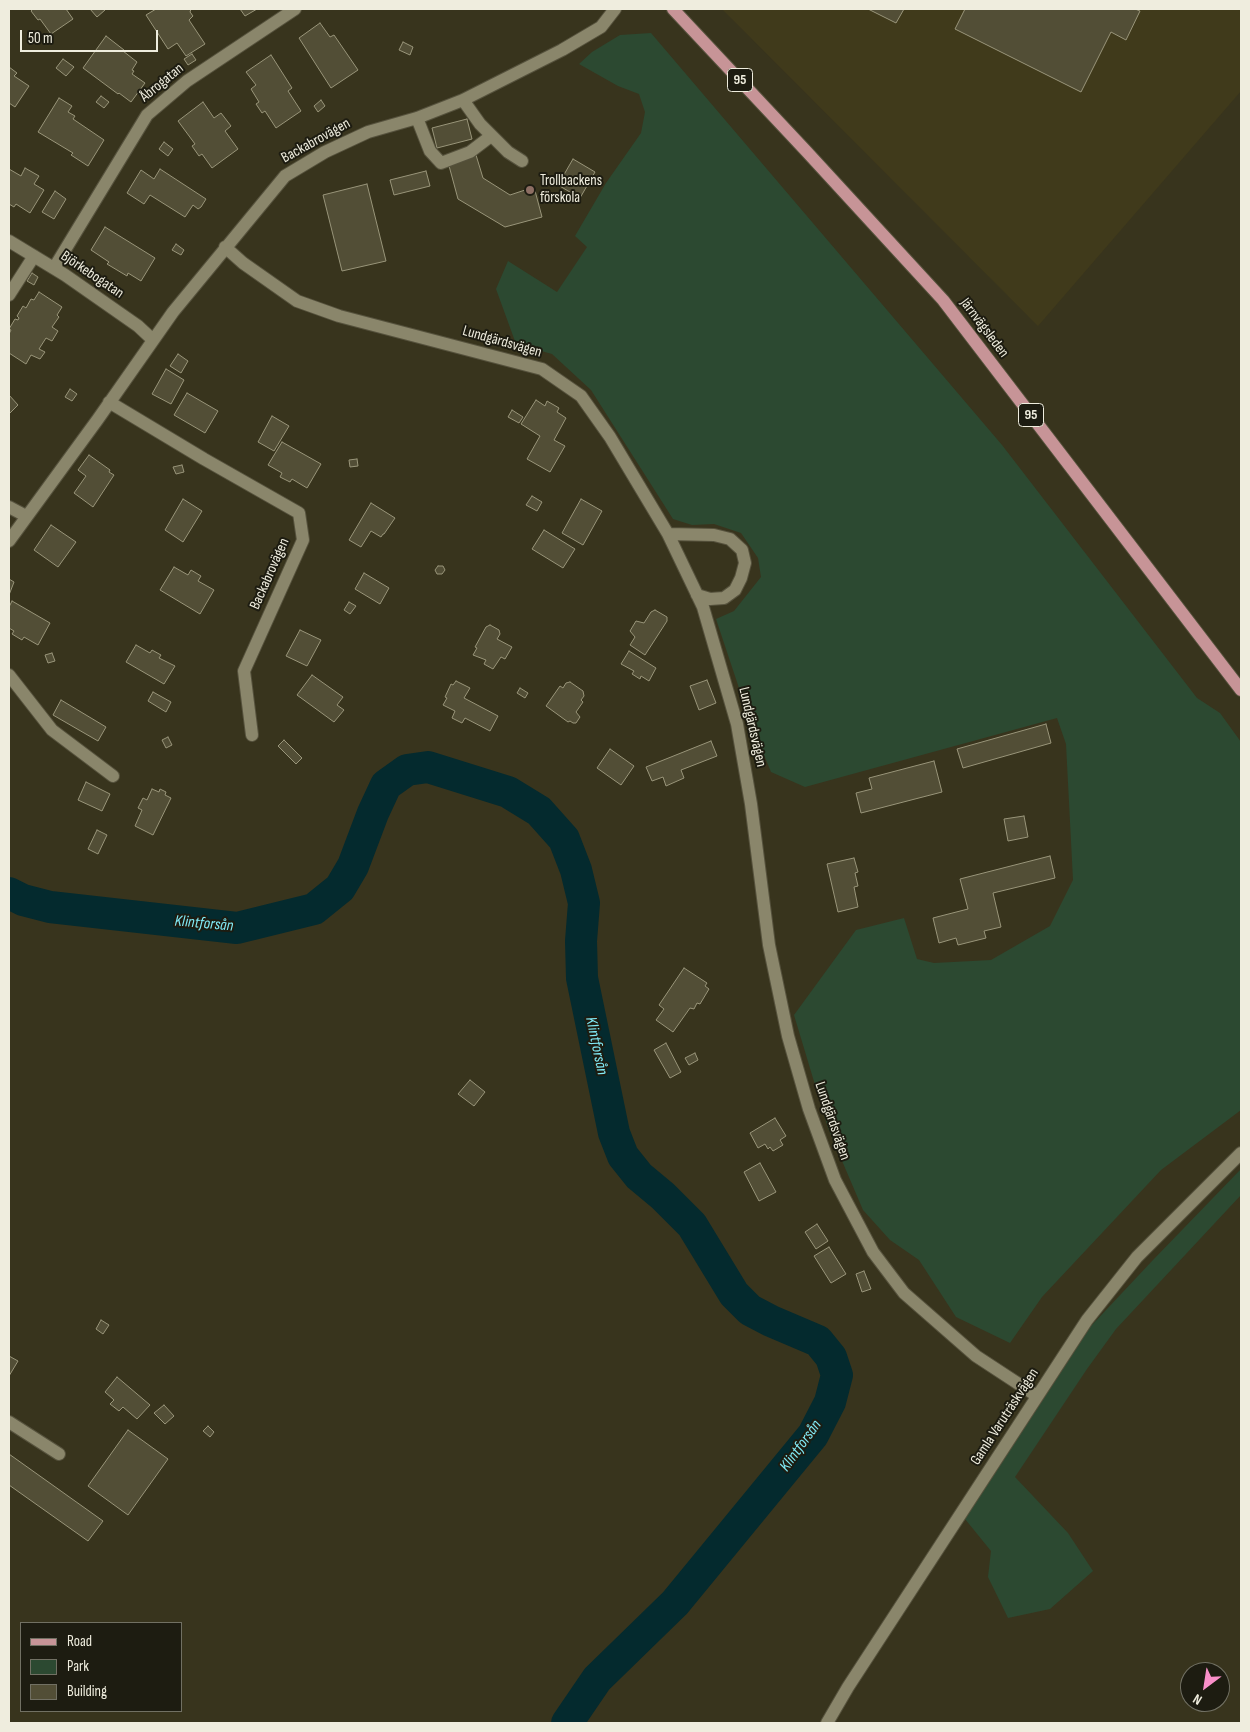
<!DOCTYPE html>
<html>
<head>
<meta charset="utf-8">
<style>
  body { margin:0 }
  #map { position:relative; width:1250px; height:1732px; overflow:hidden; background:#38341d; font-family:"Sofia Sans Condensed",sans-serif }
  canvas { display:block }
  .frame { position:absolute; inset:0; border:10px solid #efedde; pointer-events:none }
  .legend { position:absolute; left:20px; top:1622px; width:162px; height:90px; box-sizing:border-box; background:#1d1c11; border:1px solid #717063; margin:0; padding:6px 9px; list-style:none; font-size:15px; color:#efedde }
  .legend li { display:flex; align-items:center; gap:10px; height:25px }
  .legend b { width:25px; border:1px solid #717063 }
  .north { position:absolute; left:1180px; top:1662px; width:50px; height:50px; box-sizing:border-box; background:#1d1c11; border:1px solid #717063; border-radius:50%; rotate:211deg; font-size:14px; font-weight:700; line-height:20px; text-align:center; color:#efedde }
  .north::after { content:''; display:block; margin:auto; width:18px; height:22px; background:#f98fc9; clip-path:polygon(50% 0,100% 100%,50% 72%,0 100%) }
  .scale { position:absolute; left:20px; top:30px; width:138px; height:22px; box-sizing:border-box; border:2px solid #efedde; border-top:0; padding-left:6px; font-size:15px; line-height:18px; white-space:nowrap; color:#efedde; -webkit-text-stroke:4px #1d1c11; paint-order:stroke }
</style>
</head>
<body>
<div id="map">
<canvas width="1250" height="1732"></canvas>
<div class="frame"></div>
<ul class="legend">
<li><b style="height:6px;background:#c79497"></b>Road</li>
<li><b style="height:14px;background:#2c4931"></b>Park</li>
<li><b style="height:14px;background:#524e36"></b>Building</li>
</ul>
<div class="north">N</div>
<div class="scale">50 m</div>
</div>
<script>
const c = document.querySelector('canvas').getContext('2d');
c.lineJoin = 'round';
function fillPath(path, color) {
  c.fillStyle = color;
  c.fill(path, 'evenodd');
}
function poly(rows) {
  const path = new Path2D();
  for (const r of rows) {
    path.moveTo(r[0], r[1]);
    for (let i = 2; i < r.length; i += 2) path.lineTo(r[i], r[i + 1]);
  }
  return path;
}
function trace(path, color, width, dash) {
  c.strokeStyle = color;
  c.lineWidth = width;
  c.lineCap = dash ? 'butt' : 'round';
  c.setLineDash(dash || []);
  c.stroke(path);
}
function write(font, color, halo, rows, align = 'center') {
  c.font = font + ' "Sofia Sans Condensed",sans-serif';
  c.lineWidth = 4;
  c.setLineDash([]);
  c.textBaseline = 'middle';
  c.strokeStyle = halo;
  c.fillStyle = color;
  for (const [text, x, y, turn = 0] of rows) {
    c.save();
    c.translate(x, y);
    c.rotate((+turn || 0) * Math.PI / 180);
    c.textAlign = isNaN(turn) ? turn : align;
    if (halo) c.strokeText(text, 0, 0);
    c.fillText(text, 0, 0);
    c.restore();
  }
}
const built = poly([
  [722,9,1241,9,1241,91,1038,326]
]);
const green = poly([
  [651,33,1002,445,1197,698,1220,713,1241,742,1241,1110,1161,1170,1042,1297,1010,1343,956,1317,919,1260,890,1240,863,1210,828,1128,794,1015,856,930,904,918,917,959,934,963,991,960,1050,926,1073,880,1066,744,1057,718,805,787,771,772,750,721,716,619,734,611,761,577,758,558,741,533,714,524,692,525,673,519,591,390,552,354,516,344,496,289,508,261,557,292,587,247,575,236,606,183,641,133,645,112,639,94,618,86,579,64,592,52,620,35],
  [1241,1169,1241,1195,1116,1329,1087,1369,1015,1477,1068,1533,1093,1571,1050,1609,1008,1618,988,1577,991,1551,965,1519,1091,1326,1153,1260]
]);
const river = poly([
  [9,893,23,900,50,907,237,928,314,909,340,888,353,866,373,813,386,785,407,770,428,767,508,792,539,811,564,839,576,870,584,903,581,941,582,978,614,1133,623,1156,639,1176,663,1196,692,1225,734,1294,750,1310,771,1321,818,1341,831,1357,837,1375,830,1402,813,1435,675,1603,597,1679,567,1723]
]);
const building = poly([
  [33,9,66,9,73,19,51,34,40,19,38,20,31,11,33,9],
  [90,9,104,9,105,10,97,17,90,9],
  [156,9,191,9,190,12,193,16,189,20,205,44,186,56,177,43,168,49,146,15,156,9],
  [240,9,257,9,245,16,240,9],
  [868,9,904,9,896,23,868,9],
  [965,9,1135,9,1140,11,1126,40,1111,32,1081,92,955,29,965,9],
  [320,23,330,37,334,35,358,70,331,88,299,38,320,23],
  [106,36,124,50,123,51,137,62,132,70,134,71,132,74,145,83,131,102,119,93,118,94,83,68,106,36],
  [403,42,413,47,410,55,399,50,403,42],
  [192,54,196,60,188,65,184,59,192,54],
  [271,55,292,88,288,91,301,111,276,128,265,111,262,113,256,104,259,102,251,89,256,85,246,72,271,55],
  [63,59,74,67,66,76,56,68,63,59],
  [9,67,17,73,14,76,29,86,15,107,9,103,9,67],
  [101,96,109,102,104,108,96,102,101,96],
  [59,98,72,106,68,112,75,116,73,119,104,140,88,166,71,155,73,153,38,132,59,98],
  [321,100,325,106,318,112,314,106,321,100],
  [203,102,214,118,221,113,231,126,225,131,238,149,212,168,202,154,199,156,192,146,195,144,178,121,203,102],
  [467,119,472,139,437,148,432,128,467,119],
  [164,142,173,149,168,156,159,149,164,142],
  [476,155,483,178,510,195,534,187,542,217,505,227,458,199,448,162,476,155],
  [573,159,595,172,580,198,558,185,573,159],
  [25,168,39,176,34,184,44,190,30,213,16,204,14,207,9,204,9,169,21,176,25,168],
  [160,169,206,199,201,207,198,209,193,205,185,217,150,195,144,204,127,193,141,170,154,179,160,169],
  [426,171,430,186,394,195,390,180,426,171],
  [367,184,386,261,342,271,323,195,367,184],
  [55,191,66,199,54,219,42,212,55,191],
  [105,227,155,258,141,281,128,273,127,276,107,264,109,262,91,250,105,227],
  [176,244,184,250,181,255,172,250,176,244],
  [32,273,38,277,34,285,27,281,32,273],
  [39,292,62,307,57,315,59,317,52,327,58,331,52,341,46,338,39,349,45,352,40,359,31,355,26,364,9,353,9,334,11,330,9,329,15,319,18,320,19,318,17,316,23,306,26,308,31,299,34,300,39,292],
  [178,354,188,361,181,373,170,366,178,354],
  [166,369,184,380,171,404,152,394,166,369],
  [70,389,77,394,72,401,65,397,70,389],
  [187,393,218,411,205,433,174,415,187,393],
  [9,395,18,405,9,414,9,395],
  [536,400,545,406,547,401,559,408,557,412,566,418,554,440,565,446,550,472,527,459,540,436,521,424,536,400],
  [512,410,523,417,519,423,508,417,512,410],
  [272,416,289,426,274,451,258,442,272,416],
  [282,442,321,464,307,488,292,479,290,482,280,477,282,473,268,465,282,442],
  [89,455,110,470,109,472,114,475,93,507,74,493,86,476,78,470,89,455],
  [357,459,358,466,350,467,349,460,357,459],
  [182,465,184,472,176,474,173,467,182,465],
  [532,496,542,502,537,511,526,505,532,496],
  [183,499,202,511,183,542,165,530,183,499],
  [581,499,602,511,583,545,562,533,581,499],
  [371,503,395,518,384,534,383,534,381,537,371,531,361,547,349,540,371,503],
  [51,525,76,542,58,567,34,550,51,525],
  [544,530,575,549,563,568,532,549,544,530],
  [438,566,443,566,445,570,442,574,437,574,435,570,438,566],
  [174,567,188,575,191,570,201,576,198,581,214,590,200,614,160,590,174,567],
  [364,573,389,588,380,604,355,589,364,573],
  [9,579,14,582,9,595,9,579],
  [12,601,50,623,38,645,24,637,22,640,12,634,14,631,9,628,9,607,12,601],
  [349,602,356,606,350,614,344,610,349,602],
  [655,610,667,617,667,621,645,655,630,645,635,637,630,631,636,621,644,623,651,612,655,610],
  [490,625,499,630,500,634,497,639,512,647,505,659,501,657,493,669,484,664,486,660,473,655,477,648,475,647,486,627,490,625],
  [300,630,321,640,307,666,286,656,300,630],
  [136,645,150,653,152,650,161,655,159,658,175,666,164,684,126,662,136,645],
  [629,651,656,668,649,681,641,676,640,679,632,674,634,671,621,664,629,651],
  [52,653,55,661,48,663,45,655,52,653],
  [312,675,343,697,337,705,344,710,334,722,297,695,312,675],
  [707,680,716,703,699,710,690,686,707,680],
  [456,681,470,688,464,698,498,716,490,731,465,718,462,723,452,718,455,711,443,705,447,698,445,697,451,684,453,685,456,681],
  [570,682,583,691,584,696,581,700,583,702,576,712,580,717,576,723,573,723,570,721,568,722,546,706,560,686,563,688,566,683,570,682],
  [520,688,528,693,525,698,517,693,520,688],
  [153,692,171,702,166,712,148,701,153,692],
  [61,700,106,727,98,741,53,715,61,700],
  [1046,724,1051,743,963,768,957,749,1046,724],
  [168,737,172,745,166,748,162,740,168,737],
  [284,740,302,758,296,764,278,746,284,740],
  [711,741,717,756,681,770,684,778,666,786,663,777,652,781,646,767,711,741],
  [610,749,634,766,621,785,597,768,610,749],
  [934,761,942,792,861,813,856,793,872,789,869,778,934,761],
  [86,782,110,794,102,811,78,800,86,782],
  [152,789,159,792,160,789,166,792,165,795,171,798,153,835,135,826,142,810,138,808,143,798,147,800,152,789],
  [1024,816,1028,837,1008,841,1004,819,1024,816],
  [97,830,107,835,98,854,88,849,97,830],
  [1050,856,1055,878,993,893,1001,927,984,931,986,938,958,945,956,938,939,943,933,918,968,909,960,879,1050,856],
  [854,858,858,872,855,873,858,886,854,887,858,907,838,912,827,864,854,858],
  [684,968,707,983,705,986,709,989,700,1004,697,1003,694,1009,690,1008,673,1032,656,1020,664,1009,659,1005,684,968],
  [666,1043,681,1072,670,1078,654,1050,666,1043],
  [695,1053,698,1060,689,1065,685,1058,695,1053],
  [470,1080,485,1092,474,1106,458,1094,470,1080],
  [775,1118,786,1136,780,1140,783,1145,773,1151,770,1147,768,1149,765,1144,758,1148,750,1133,775,1118],
  [760,1163,776,1192,759,1201,744,1172,760,1163],
  [817,1224,828,1241,816,1249,805,1232,817,1224],
  [829,1247,846,1274,831,1283,814,1256,829,1247],
  [864,1271,871,1289,862,1292,856,1274,864,1271],
  [101,1320,109,1325,103,1334,96,1329,101,1320],
  [9,1356,18,1361,9,1376,9,1356],
  [117,1377,150,1405,137,1419,123,1407,119,1411,110,1404,114,1400,105,1392,117,1377],
  [164,1405,174,1416,165,1424,154,1413,164,1405],
  [208,1426,214,1432,210,1437,203,1431,208,1426],
  [128,1430,168,1459,128,1515,88,1486,128,1430],
  [9,1454,103,1521,88,1541,9,1485,9,1454]
]);
const minor = poly([
  [463,100,480,124,508,152,522,161],
  [417,118,430,151,441,163,470,152,491,136],
  [9,241,65,275,138,326,153,340],
  [225,247,243,263,297,301,339,316,542,369,581,396,610,437,668,534,703,607,737,724,751,804,769,945,788,1036,809,1109,835,1180,873,1252,904,1293,976,1356,1037,1396],
  [54,268,147,115,187,81,295,9],
  [9,295,34,256],
  [109,402,204,459,299,513,303,540,244,671,252,735],
  [9,507,26,516],
  [668,534,714,535,730,539,742,550,745,563,741,578,735,590,724,598,710,599,697,595],
  [9,541,98,419,173,312,285,176,325,152,368,132,417,118,463,100,562,50,601,27,615,9],
  [9,675,52,730,113,776],
  [9,1422,59,1454],
  [827,1723,848,1687,1087,1320,1137,1257,1241,1153]
]);
const major = poly([
  [673,9,807,152,943,300,1241,690]
]);
const markers = [
  [530,190,5,"#8d6e63"]
];
const shields = [
  [740,80,25],
  [1031,415,25]
];
const shieldNames = [
  ["95",740,80],
  ["95",1031,415]
];
const streetNames = [
  ["Åbrogatan",162,83,-39],
  ["Backabrovägen",316,141,-29],
  ["Björkebogatan",92,275,34],
  ["Järnvägsleden",984,328,53],
  ["Lundgärdsvägen",502,342,16],
  ["Backabrovägen",270,574,-66],
  ["Lundgärdsvägen",752,727,77],
  ["Lundgärdsvägen",832,1121,71],
  ["Gamla Varuträskvägen",1005,1417,-57]
];
const poiNames = [
  ["Trollbackens",540,181],
  ["förskola",540,198]
];
const waterNames = [
  ["Klintforsån",204,924,5],
  ["Klintforsån",596,1046,78],
  ["Klintforsån",801,1446,-54]
];
fillPath(built, '#403a1b');
fillPath(green, '#2c4931');
trace(river, '#042a2e', 32);
fillPath(building, '#524e36');
trace(building, '#99957a', 1);
trace(minor, '#56523d', 14);
trace(major, '#56523d', 14);
trace(minor, '#8a866b', 12);
trace(major, '#c79497', 12);
for (const [x, y, r, color] of markers) {
  const dot = new Path2D();
  dot.arc(x, y, r, 0, 2 * Math.PI);
  c.fillStyle = color;
  c.fill(dot);
  trace(dot, '#1d1c11', 2);
}
for (const [x, y, w] of shields) {
  const box = new Path2D();
  box.roundRect(x - w / 2, y - 11.5, w, 23, 4);
  c.fillStyle = '#1d1c11';
  c.fill(box);
  trace(box, '#efedde', 1);
}
write('bold 14px', '#efedde', null, shieldNames);
write('15px', '#efedde', '#1d1c11', streetNames);
write('15px', '#efedde', '#1d1c11', poiNames, 'left');
write('italic 16px', '#81ebf7', '#1d1c11', waterNames);
</script>
</body>
</html>
